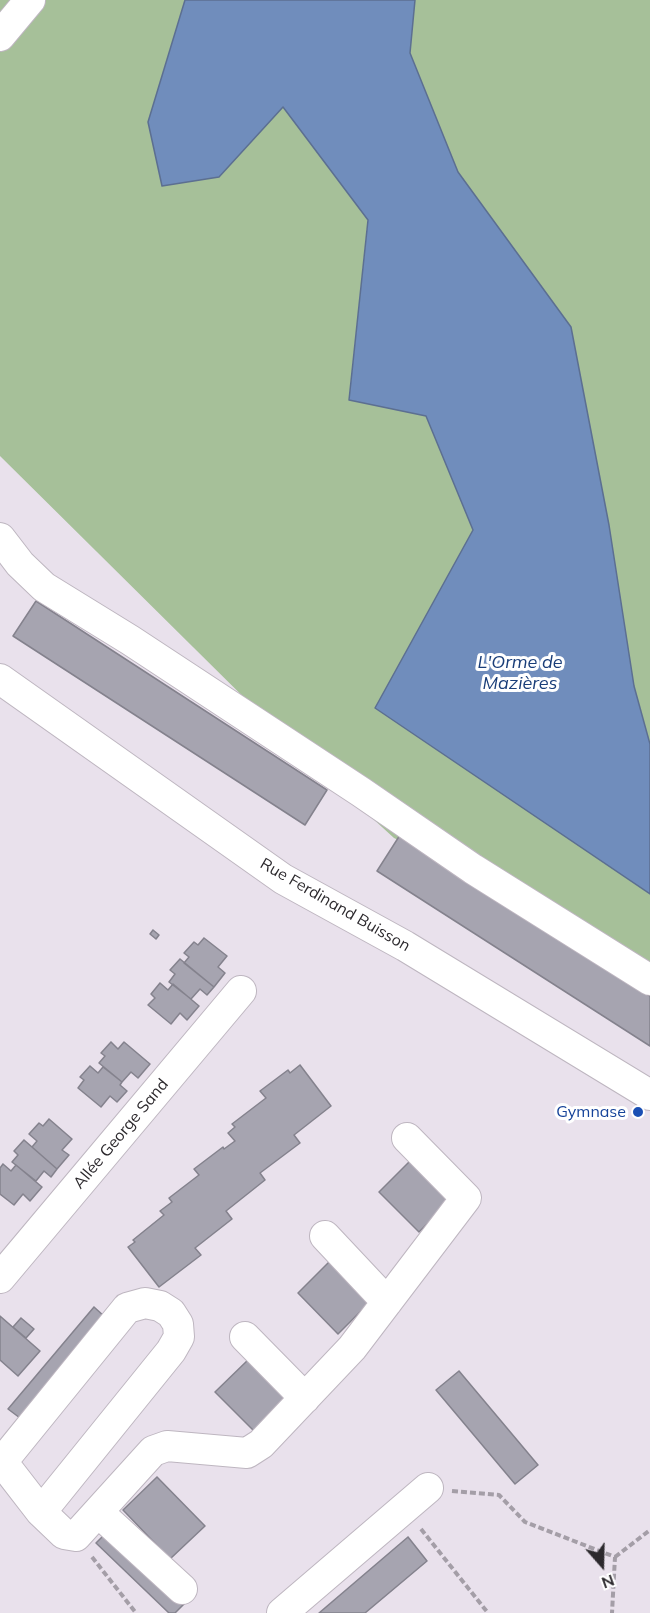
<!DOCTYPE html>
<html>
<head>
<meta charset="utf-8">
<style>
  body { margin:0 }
  #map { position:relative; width:650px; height:1613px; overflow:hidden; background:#e9e1ec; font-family:Mulish,sans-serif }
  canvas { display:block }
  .north { position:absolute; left:572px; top:1535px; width:60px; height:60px; -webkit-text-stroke:4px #fff; paint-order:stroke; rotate:160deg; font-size:16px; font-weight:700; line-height:24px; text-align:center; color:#2c292d }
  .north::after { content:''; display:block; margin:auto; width:21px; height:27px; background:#2c292d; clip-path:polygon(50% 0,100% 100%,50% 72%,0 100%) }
</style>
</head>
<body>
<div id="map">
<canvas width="650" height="1613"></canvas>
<div class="north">N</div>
</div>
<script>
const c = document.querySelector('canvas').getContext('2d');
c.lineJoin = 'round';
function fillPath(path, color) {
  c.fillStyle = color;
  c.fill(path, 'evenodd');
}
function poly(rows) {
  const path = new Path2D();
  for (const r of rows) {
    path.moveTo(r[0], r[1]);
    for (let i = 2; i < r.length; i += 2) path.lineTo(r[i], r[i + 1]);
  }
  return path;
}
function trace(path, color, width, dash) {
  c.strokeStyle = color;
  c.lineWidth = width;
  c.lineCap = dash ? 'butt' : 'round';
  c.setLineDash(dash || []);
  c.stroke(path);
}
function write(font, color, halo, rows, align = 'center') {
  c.font = font + ' Mulish,sans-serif';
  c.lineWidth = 6;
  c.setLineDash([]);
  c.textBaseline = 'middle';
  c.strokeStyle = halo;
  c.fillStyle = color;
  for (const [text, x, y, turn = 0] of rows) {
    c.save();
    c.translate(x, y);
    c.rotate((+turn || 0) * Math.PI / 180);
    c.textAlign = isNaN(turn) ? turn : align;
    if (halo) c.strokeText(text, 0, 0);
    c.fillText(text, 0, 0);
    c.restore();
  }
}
const green = poly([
  [0,0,185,0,148,122,219,177,283,106,368,219,349,399,427,416,474,530,376,708,650,894,650,962,394,838,290,743,0,456],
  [415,0,650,0,650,744,634,686,571,327,458,172,410,53]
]);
const water = poly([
  [185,0,415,0,410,53,458,172,571,327,609,525,634,686,650,744,650,894,375,708,473,530,426,416,349,400,368,220,283,107,219,177,162,186,148,122,185,0]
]);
const building = poly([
  [36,601,327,790,305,825,13,636,36,601],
  [400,835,650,996,650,1046,377,871,400,835],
  [153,930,159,935,156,939,150,934,153,930],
  [204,938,227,956,218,967,225,973,214,987,184,963,189,957,184,953,194,942,198,945,204,938],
  [180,959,214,987,207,995,200,989,191,999,169,982,175,974,170,970,180,959],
  [160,983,168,990,173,984,199,1006,187,1020,180,1013,171,1024,148,1005,155,998,151,994,160,983],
  [111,1042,118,1049,124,1042,150,1064,138,1078,131,1072,122,1082,99,1063,105,1056,101,1053,111,1042],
  [300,1065,331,1106,294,1135,300,1143,260,1173,265,1180,226,1211,232,1219,195,1248,201,1255,159,1287,128,1247,135,1242,133,1240,164,1215,160,1211,172,1202,169,1198,199,1175,194,1169,223,1147,224,1149,235,1141,228,1133,235,1127,232,1124,266,1098,260,1091,288,1070,290,1073,300,1065],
  [90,1066,98,1073,103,1067,122,1082,120,1085,127,1091,117,1102,110,1096,101,1107,78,1088,84,1080,80,1077,90,1066],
  [49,1119,72,1139,62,1150,69,1155,57,1169,32,1147,37,1141,29,1134,39,1123,43,1126,49,1119],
  [24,1140,57,1169,51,1177,44,1171,36,1181,12,1162,18,1155,14,1151,24,1140],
  [413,1158,453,1198,419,1232,379,1192,413,1158],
  [3,1164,11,1171,16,1165,42,1187,30,1201,23,1194,14,1205,0,1194,0,1168,3,1164],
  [332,1259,372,1300,338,1334,298,1293,332,1259],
  [94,1307,105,1317,20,1418,8,1409,94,1307],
  [0,1316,40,1351,18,1376,0,1360,0,1316],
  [21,1318,34,1329,26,1338,13,1327,21,1318],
  [250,1358,291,1400,256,1433,215,1392,250,1358],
  [459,1371,538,1465,515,1484,436,1390,459,1371],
  [157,1477,205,1526,170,1559,123,1510,157,1477],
  [109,1530,185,1603,175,1613,169,1613,96,1543,109,1530],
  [408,1537,427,1561,365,1613,319,1613,408,1537]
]);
const path = poly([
  [452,1491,499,1495,525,1522,615,1557,612,1613],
  [421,1529,488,1613],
  [92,1557,136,1613],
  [615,1557,650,1530]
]);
const minor = poly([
  [0,36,30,0],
  [0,538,20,564,44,587,130,640,361,792,473,869,650,980],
  [0,679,283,879,405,946,650,1095],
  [325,1236,387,1302],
  [0,1278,241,991],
  [245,1337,305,1398],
  [0,1459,41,1512,64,1534,76,1536,153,1451,167,1446,247,1453,261,1444,352,1348,466,1198,407,1138],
  [2,1462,127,1308,145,1303,160,1306,171,1313,178,1324,179,1337,171,1351,41,1512],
  [98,1512,182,1589],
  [282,1613,428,1488]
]);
const markers = [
  [638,1112,6,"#1a4fb4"]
];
const streetNames = [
  ["Rue Ferdinand Buisson",335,905,30],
  ["Allée George Sand",121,1134,-50]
];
const transitNames = [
  ["Gymnase",626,1112]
];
const waterNames = [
  ["L'Orme de",520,663],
  ["Mazières",520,684]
];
fillPath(green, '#a6c099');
fillPath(water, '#708dbc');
trace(water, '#5c6f91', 1.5);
fillPath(building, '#a6a4b0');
trace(building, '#84828d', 1.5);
trace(minor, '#beb6c0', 32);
trace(path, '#a49ea7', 4, [6, 3]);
trace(minor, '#fff', 30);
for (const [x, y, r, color] of markers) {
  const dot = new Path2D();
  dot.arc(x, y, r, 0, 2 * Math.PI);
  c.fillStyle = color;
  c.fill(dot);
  trace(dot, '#fff', 2);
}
write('16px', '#2c292d', '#fff', streetNames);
write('16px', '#164399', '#fff', transitNames, 'right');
write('italic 18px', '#1a3e79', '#fff', waterNames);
</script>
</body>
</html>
